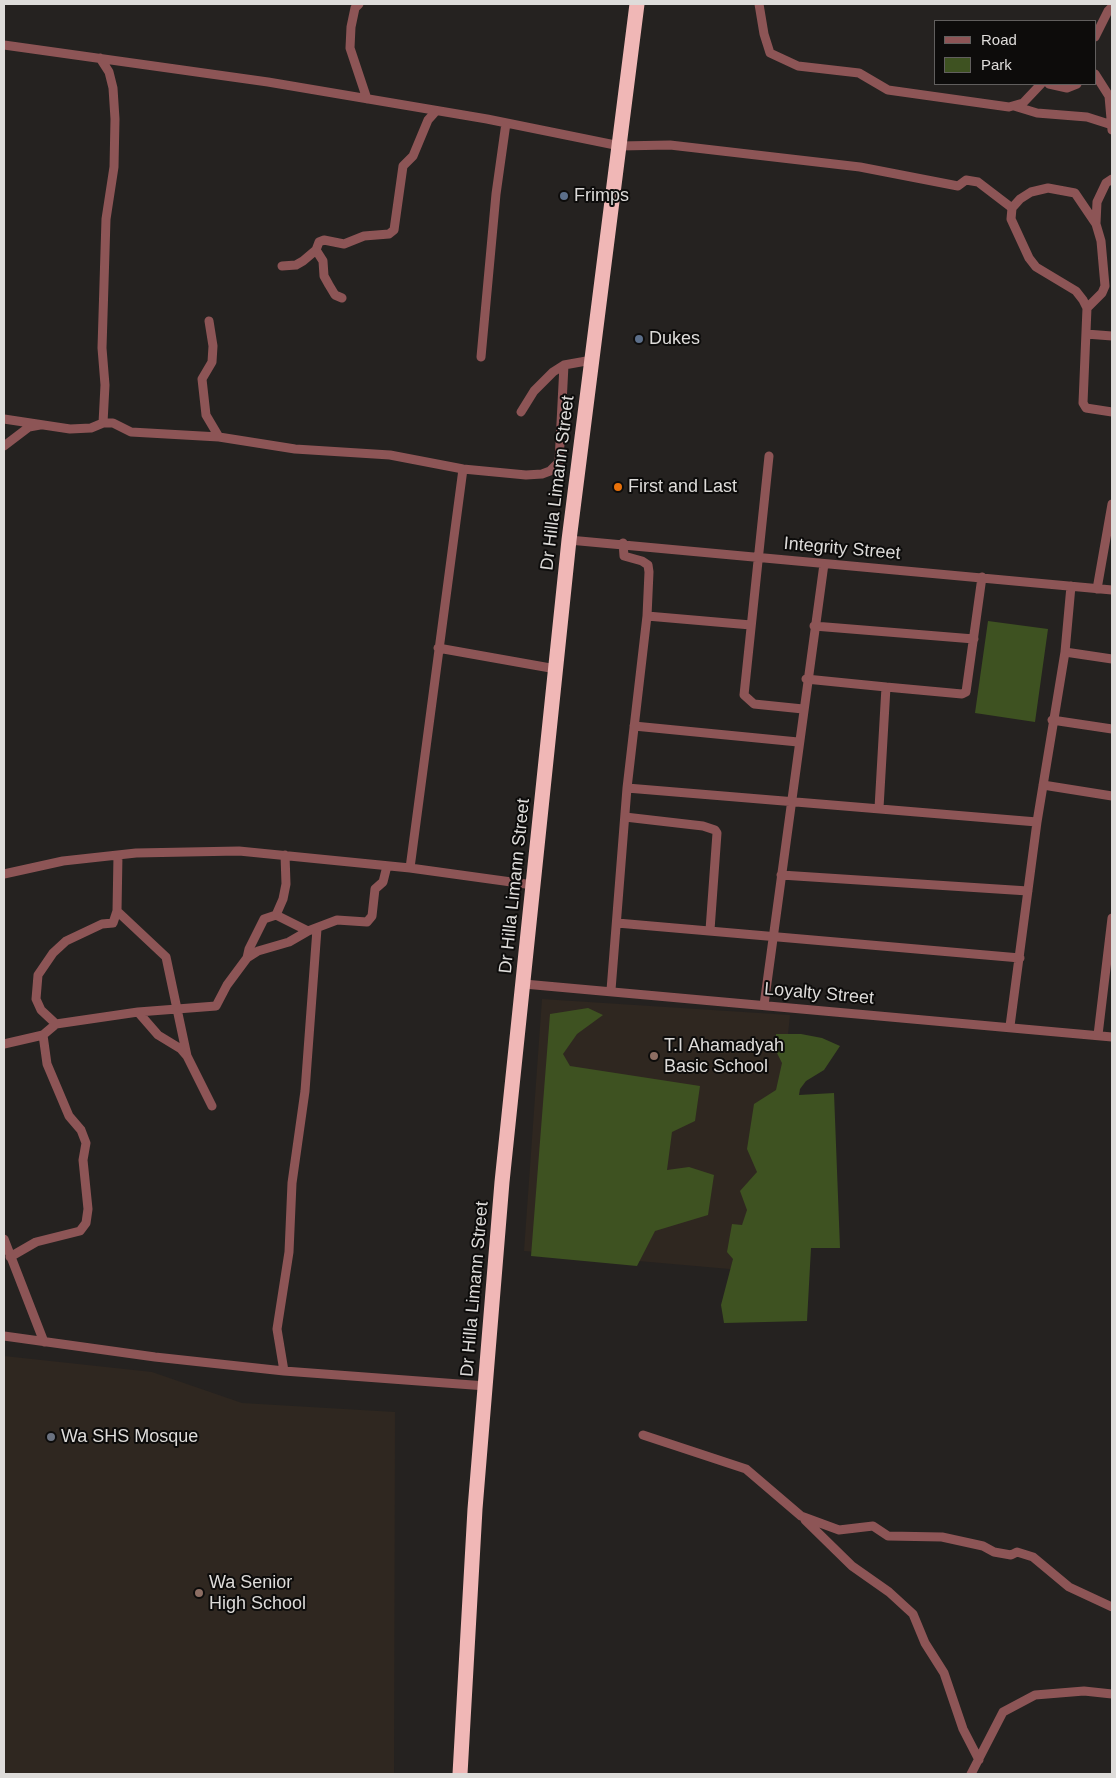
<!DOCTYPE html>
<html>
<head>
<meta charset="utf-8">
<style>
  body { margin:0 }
  #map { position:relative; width:1116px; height:1778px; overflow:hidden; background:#252220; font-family:Helvetica,sans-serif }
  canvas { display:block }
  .frame { position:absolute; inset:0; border:5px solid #dedcda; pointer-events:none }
  .legend { position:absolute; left:934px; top:20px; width:162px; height:65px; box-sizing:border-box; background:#0d0c0b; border:1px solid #615f5e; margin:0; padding:6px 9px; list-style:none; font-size:15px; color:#dedcda }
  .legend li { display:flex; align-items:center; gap:10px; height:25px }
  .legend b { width:25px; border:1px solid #615f5e }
</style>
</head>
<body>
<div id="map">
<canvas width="1116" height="1778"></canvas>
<div class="frame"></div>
<ul class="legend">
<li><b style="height:6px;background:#8d5556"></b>Road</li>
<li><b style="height:14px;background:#3e5221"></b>Park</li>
</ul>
</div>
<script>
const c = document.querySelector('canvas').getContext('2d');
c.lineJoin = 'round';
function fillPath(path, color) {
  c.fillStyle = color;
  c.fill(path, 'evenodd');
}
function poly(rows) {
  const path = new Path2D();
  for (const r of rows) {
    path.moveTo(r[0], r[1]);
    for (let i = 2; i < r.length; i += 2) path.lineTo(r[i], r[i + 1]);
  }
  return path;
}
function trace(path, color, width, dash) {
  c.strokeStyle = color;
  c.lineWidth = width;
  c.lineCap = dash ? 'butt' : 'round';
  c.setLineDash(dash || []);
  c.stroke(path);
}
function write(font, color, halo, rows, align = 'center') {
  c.font = font + ' Helvetica,sans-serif';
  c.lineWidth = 4;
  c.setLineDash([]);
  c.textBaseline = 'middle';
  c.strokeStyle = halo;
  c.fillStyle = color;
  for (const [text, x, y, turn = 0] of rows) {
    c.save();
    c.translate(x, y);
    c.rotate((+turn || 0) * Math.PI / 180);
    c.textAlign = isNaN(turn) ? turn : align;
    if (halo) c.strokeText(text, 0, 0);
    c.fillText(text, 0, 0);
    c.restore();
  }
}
const built = poly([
  [542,999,790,1015,764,1272,524,1251],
  [4,1356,152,1372,242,1403,395,1412,394,1774,4,1774]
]);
const green = poly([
  [988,621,1048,629,1035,722,975,713],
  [588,1008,603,1015,577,1034,563,1054,570,1066,700,1086,695,1121,672,1132,667,1170,689,1167,714,1175,708,1215,655,1231,637,1266,531,1256,550,1014],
  [776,1034,801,1034,822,1038,840,1046,824,1070,806,1081,800,1089,799,1095,834,1093,840,1248,811,1248,807,1321,724,1323,721,1305,733,1259,727,1252,732,1224,742,1225,747,1210,740,1191,757,1172,747,1149,754,1104,776,1090,782,1063,776,1051]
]);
const street = poly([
  [359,4,355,8,351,27,350,48,367,99],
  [759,4,764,34,770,53,798,66,859,73,888,90,1009,107,1023,103,1041,84],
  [1095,37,1108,11,1112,7],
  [4,45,268,82,487,119,620,146,670,145,860,167,958,186,966,180,978,182,1012,208],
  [100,58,109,72,113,88,115,119,114,167,106,219,102,348,105,385,103,423],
  [1095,74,1109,96,1112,130],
  [1049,84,1067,88,1077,84],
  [1014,106,1037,113,1087,117,1112,125],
  [1096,223,1097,202,1106,183,1112,179],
  [316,250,323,261,324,276,329,285,335,295,342,298],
  [282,266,296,265,303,261,316,250,319,242,324,240,344,244,364,236,389,234,394,230,403,166,413,156,428,120,436,111],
  [1087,308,1102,293,1105,286,1101,241,1096,224,1075,193,1048,188,1031,192,1020,199,1012,208,1011,219,1029,258,1036,267,1076,291,1083,300,1087,308,1083,403,1086,408,1112,412],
  [209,321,213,346,212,362,202,379,206,415,219,437],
  [1086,334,1112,336],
  [481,357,496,194,506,123],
  [521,412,534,391,553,372,564,365,592,360],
  [4,419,70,429,91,428,103,423,113,423,131,432,219,437,295,449,390,455,463,469,526,475,542,474,550,471,559,462,564,365],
  [4,446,29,427,40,425],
  [769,456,744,695,754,704,803,709],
  [569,540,1112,590],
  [1097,589,1112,504],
  [647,616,751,625],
  [814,626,974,639],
  [438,648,556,669],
  [1065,652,1112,659],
  [806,679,886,687,879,808],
  [886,687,962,694,966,692,982,577],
  [1052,720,1112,729],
  [634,726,798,742],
  [1043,785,1112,796],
  [627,788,1037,822],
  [625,817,703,826,715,830,717,833,710,930],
  [410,868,463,469],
  [4,874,63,861,136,853,239,851,410,868,533,885],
  [781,875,1028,891],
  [117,911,166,957,187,1056],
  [276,915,283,899,286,884,285,855],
  [617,923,1020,958],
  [247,958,258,951,289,942,308,931],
  [524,984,1112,1037],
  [611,990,627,788,647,616,649,572,648,565,642,561,624,556,623,543],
  [764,1005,824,564],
  [138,1012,158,1035,181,1049,187,1056,212,1106],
  [56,1024,41,1010,36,999,38,975,53,953,66,941,102,924,113,923,117,911,118,855],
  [1010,1026,1037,822,1065,652,1071,586],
  [1098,1035,1112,918],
  [4,1044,43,1035,56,1024,138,1012,216,1006,227,985,247,958,249,949,264,919,276,915,308,931,337,920,367,922,372,916,375,889,383,882,387,866],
  [4,1239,44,1342],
  [10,1257,36,1242,80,1231,86,1223,88,1209,83,1160,86,1143,81,1130,69,1116,47,1064,43,1035],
  [4,1336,155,1357,284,1371,486,1386],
  [284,1371,277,1329,289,1252,292,1183,305,1091,317,929],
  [643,1435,746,1469,801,1516,839,1530,873,1526,888,1536,942,1537,983,1546,994,1552,1011,1555,1017,1552,1033,1557,1069,1587,1112,1607],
  [805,1520,852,1566,889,1592,913,1614,925,1643,944,1673,963,1729,979,1760],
  [971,1774,1003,1712,1035,1695,1084,1691,1112,1694]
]);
const highway = poly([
  [460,1774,475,1509,502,1182,569,540,637,4]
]);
const markers = [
  [564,196,5,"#5c6f8a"],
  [639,339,5,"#5c6f8a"],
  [618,487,5,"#e8710a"],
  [654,1056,5,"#8d6e63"],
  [51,1437,5,"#6b7280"],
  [199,1593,5,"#8d6e63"]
];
const poiNames = [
  ["Frimps",574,196],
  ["Dukes",649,339],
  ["First and Last",628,487],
  ["T.I Ahamadyah",664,1046],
  ["Basic School",664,1067],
  ["Wa SHS Mosque",61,1437],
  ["Wa Senior",209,1583],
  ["High School",209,1604]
];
const streetNames = [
  ["Dr Hilla Limann Street",558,483,-83],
  ["Integrity Street",842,549,5],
  ["Dr Hilla Limann Street",515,886,-84],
  ["Loyalty Street",819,994,5],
  ["Dr Hilla Limann Street",475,1289,-85]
];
fillPath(built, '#2f2720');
fillPath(green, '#3e5221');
trace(street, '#8d5556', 9);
trace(highway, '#f0b7b6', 15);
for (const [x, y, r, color] of markers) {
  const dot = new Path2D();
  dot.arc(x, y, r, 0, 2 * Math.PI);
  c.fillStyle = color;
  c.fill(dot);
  trace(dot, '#0d0c0b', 2);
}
write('18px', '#dedcda', '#0d0c0b', poiNames, 'left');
write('18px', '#dedcda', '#0d0c0b', streetNames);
</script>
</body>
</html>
